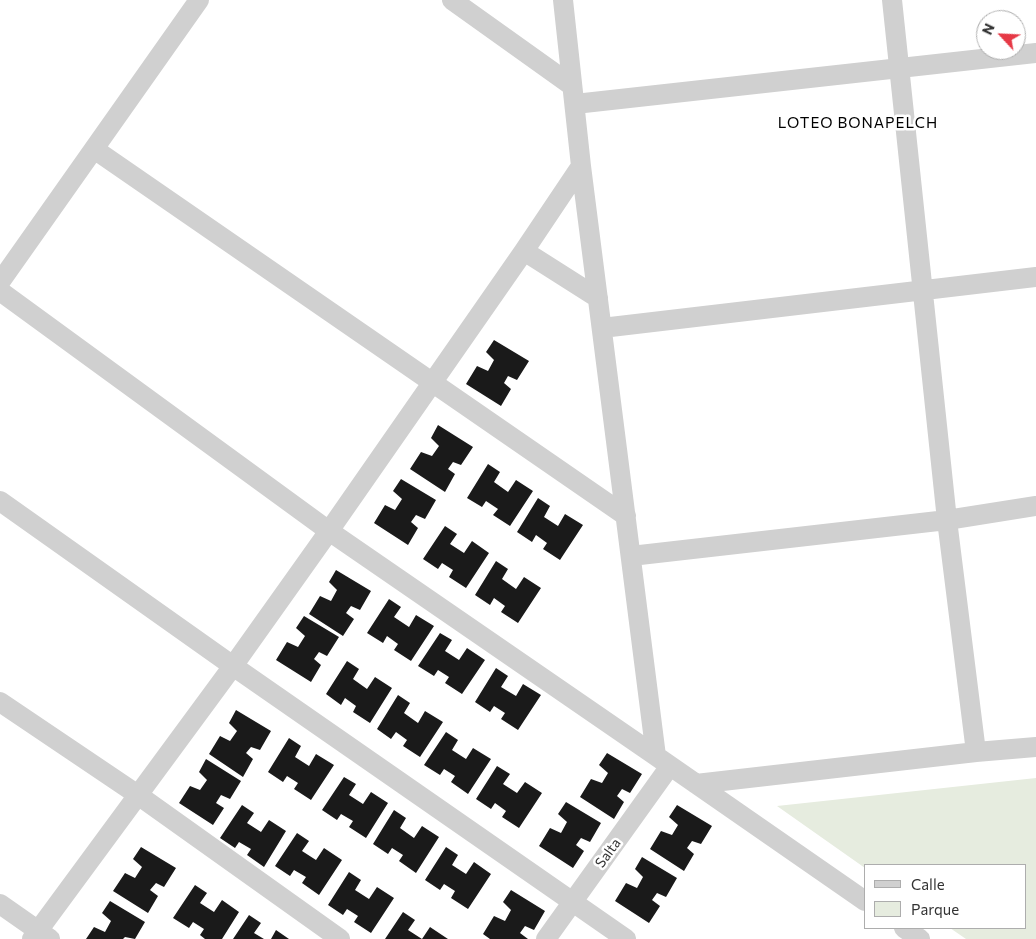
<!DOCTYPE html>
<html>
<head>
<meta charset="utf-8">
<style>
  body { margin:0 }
  #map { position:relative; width:1036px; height:939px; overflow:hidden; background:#fff; font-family:Commissioner,sans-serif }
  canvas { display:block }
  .legend { position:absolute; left:864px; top:864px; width:162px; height:65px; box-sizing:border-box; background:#fff; border:1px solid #adadad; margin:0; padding:6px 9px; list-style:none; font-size:15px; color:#333 }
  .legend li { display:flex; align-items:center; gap:10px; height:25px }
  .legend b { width:25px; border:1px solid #adadad }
  .north { position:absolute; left:976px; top:10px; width:50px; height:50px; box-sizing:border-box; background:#fff; border:1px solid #adadad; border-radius:50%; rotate:295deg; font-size:14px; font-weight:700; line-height:20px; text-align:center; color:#333 }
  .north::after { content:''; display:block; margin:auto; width:18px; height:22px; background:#e63946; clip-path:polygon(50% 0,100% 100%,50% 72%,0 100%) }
</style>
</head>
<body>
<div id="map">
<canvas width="1036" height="939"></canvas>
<ul class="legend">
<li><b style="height:6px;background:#d0d0d0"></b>Calle</li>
<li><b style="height:14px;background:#e6ecdf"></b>Parque</li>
</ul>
<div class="north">N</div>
</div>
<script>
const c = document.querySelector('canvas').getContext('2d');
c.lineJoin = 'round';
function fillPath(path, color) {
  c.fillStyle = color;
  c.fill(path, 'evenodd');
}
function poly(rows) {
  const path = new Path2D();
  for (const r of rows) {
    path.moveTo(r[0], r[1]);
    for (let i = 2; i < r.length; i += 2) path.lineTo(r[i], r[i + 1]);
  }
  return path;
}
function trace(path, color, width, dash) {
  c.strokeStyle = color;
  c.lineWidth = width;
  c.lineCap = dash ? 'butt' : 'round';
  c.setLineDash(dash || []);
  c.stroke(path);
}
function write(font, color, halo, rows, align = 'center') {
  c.font = font + ' Commissioner,sans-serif';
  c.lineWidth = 5;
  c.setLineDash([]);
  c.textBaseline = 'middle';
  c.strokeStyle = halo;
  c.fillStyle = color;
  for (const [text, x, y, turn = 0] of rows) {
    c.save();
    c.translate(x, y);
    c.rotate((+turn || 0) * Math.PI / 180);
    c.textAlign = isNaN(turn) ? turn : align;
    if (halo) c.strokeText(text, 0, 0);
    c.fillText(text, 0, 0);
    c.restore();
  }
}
const green = poly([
  [1036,778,1036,939,966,939,950,928,1025,928,1025,865,865,865,865,868,777,806]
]);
const building = poly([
  [494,340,529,361,517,380,508,376,504,383,511,389,501,406,466,384,477,366,488,371,494,360,486,352],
  [438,425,473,447,461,465,453,462,448,469,455,474,445,492,410,469,421,452,432,456,439,446,431,438],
  [488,464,500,472,494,482,508,492,516,480,533,491,510,526,493,515,498,509,486,501,482,507,467,498],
  [401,479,436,500,425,519,416,515,411,522,418,528,408,545,374,523,385,505,395,510,402,499,393,491],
  [538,498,550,506,544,517,558,526,565,514,583,525,560,560,543,549,547,543,536,535,532,542,517,532],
  [445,526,457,534,450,544,464,553,472,541,489,553,466,588,449,577,453,570,442,563,438,569,423,559],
  [496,561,508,569,502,579,516,589,524,577,541,588,518,623,501,612,505,606,494,598,490,605,475,595],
  [336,570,371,591,360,610,351,606,346,613,354,619,343,636,309,614,320,596,331,601,337,590,329,582],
  [389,599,401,607,394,617,409,627,416,615,434,626,411,661,394,650,398,644,387,636,383,643,367,633],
  [304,616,339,637,327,656,319,652,314,659,321,665,311,682,276,660,287,642,298,647,305,636,296,628],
  [440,633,452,640,445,651,459,660,467,648,485,660,462,694,445,683,449,677,438,670,434,676,418,666],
  [347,661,359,669,353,679,367,689,375,677,392,688,370,723,353,712,356,706,345,698,341,705,326,694],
  [496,668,508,676,501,687,516,696,523,684,541,695,518,730,501,719,505,713,494,706,490,712,475,702],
  [398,695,410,703,404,713,418,723,425,711,443,722,420,757,403,746,407,740,396,732,391,739,377,729],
  [236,710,271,731,260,750,251,747,246,753,253,759,243,777,209,754,220,736,230,741,237,731,229,723],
  [446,732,458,740,452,750,466,759,473,748,491,759,468,794,451,782,455,776,444,769,440,775,424,765],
  [289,738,301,746,295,757,309,766,316,754,334,765,311,800,294,789,298,783,287,776,283,782,268,772],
  [607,753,642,774,630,793,622,789,617,796,624,802,614,819,580,797,591,779,602,783,608,773,599,765],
  [206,759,241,781,230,799,221,795,216,803,224,808,213,825,179,803,190,786,200,790,207,780,199,772],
  [497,766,510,774,503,784,517,793,525,782,542,793,519,828,502,817,506,811,495,803,491,809,476,799],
  [344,777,356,784,349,795,363,804,371,792,388,803,366,838,349,827,353,821,341,814,337,820,322,810],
  [566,802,601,823,590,842,581,838,576,845,584,851,573,868,539,846,550,828,561,833,567,822,558,814],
  [242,805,254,813,247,823,261,832,269,820,286,831,264,867,247,855,251,849,239,842,235,848,220,838],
  [677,805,712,826,701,844,692,841,687,848,694,854,684,871,650,849,661,831,672,835,678,825,669,817],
  [394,810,406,818,400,828,414,838,422,826,439,837,416,873,399,861,403,855,392,848,388,854,373,844],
  [297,833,309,841,302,851,316,860,324,848,342,860,319,895,302,883,306,877,294,870,290,876,275,866],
  [141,847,176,868,164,887,156,883,150,890,158,896,148,913,113,891,125,873,135,878,142,867,133,859],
  [446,847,458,855,452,865,466,874,474,862,491,874,468,909,451,898,455,891,444,884,440,890,425,880],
  [642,857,677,878,666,897,657,893,652,900,660,906,649,923,615,901,626,883,637,888,643,877,635,869],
  [349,872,361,880,355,890,369,899,377,887,394,898,371,933,354,922,358,916,347,909,343,915,328,905],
  [195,885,207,893,200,903,214,912,222,900,239,912,222,939,205,939,200,935,204,929,193,922,189,928,173,918],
  [511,890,545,911,534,930,525,926,520,933,528,939,490,939,483,934,494,916,505,921,511,910,503,902],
  [110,901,145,922,135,939,125,937,123,939,86,939,94,927,105,932,111,921,102,913],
  [403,912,415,920,408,930,422,939,430,927,448,939,385,939],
  [249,915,261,923,254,933,264,939,233,939],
  [276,930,289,939,271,939]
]);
const minor = poly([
  [452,0,571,85],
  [563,0,581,166,656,756,865,901],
  [892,0,947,520,976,752],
  [575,104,1036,53],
  [94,149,626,516],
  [524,251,598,298],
  [0,282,199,0],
  [0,291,329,531,656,756],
  [602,328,1036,277],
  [0,501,233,666,626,939],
  [631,556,947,520,1036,506],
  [0,702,138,795,340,939],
  [696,784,976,752,1036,747],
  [0,904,50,939],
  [904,928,920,939],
  [32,939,233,666,329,531,524,251,581,166],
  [546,939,670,766]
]);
const streetNames = [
  ["Salta",608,853,-54]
];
const neighbourhoodNames = [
  ["LOTEO BONAPELCH",858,123]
];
fillPath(green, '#e6ecdf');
fillPath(building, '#1a1a1a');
trace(minor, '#d0d0d0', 20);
write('14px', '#333', '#fff', streetNames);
c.letterSpacing = '1px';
write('15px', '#000', '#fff', neighbourhoodNames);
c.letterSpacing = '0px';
</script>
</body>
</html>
